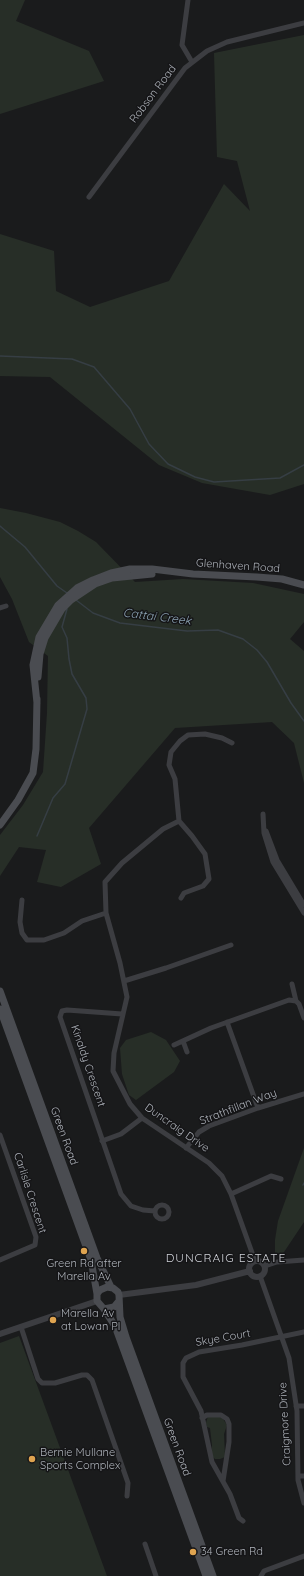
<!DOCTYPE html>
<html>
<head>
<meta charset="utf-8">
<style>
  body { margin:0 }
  canvas { display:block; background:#1a1b1c }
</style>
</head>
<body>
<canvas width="304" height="1576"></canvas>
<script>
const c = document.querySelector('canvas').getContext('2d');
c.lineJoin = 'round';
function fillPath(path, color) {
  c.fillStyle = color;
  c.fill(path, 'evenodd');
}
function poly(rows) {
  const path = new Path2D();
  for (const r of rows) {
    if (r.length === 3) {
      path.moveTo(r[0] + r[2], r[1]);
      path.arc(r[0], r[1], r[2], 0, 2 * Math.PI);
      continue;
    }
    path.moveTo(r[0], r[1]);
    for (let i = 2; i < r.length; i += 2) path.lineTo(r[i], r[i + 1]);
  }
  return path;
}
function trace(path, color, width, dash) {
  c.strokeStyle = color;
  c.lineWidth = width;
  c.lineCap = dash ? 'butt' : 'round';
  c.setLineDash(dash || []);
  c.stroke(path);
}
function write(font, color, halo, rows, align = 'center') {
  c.font = font + ' Quicksand,sans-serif';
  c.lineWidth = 3;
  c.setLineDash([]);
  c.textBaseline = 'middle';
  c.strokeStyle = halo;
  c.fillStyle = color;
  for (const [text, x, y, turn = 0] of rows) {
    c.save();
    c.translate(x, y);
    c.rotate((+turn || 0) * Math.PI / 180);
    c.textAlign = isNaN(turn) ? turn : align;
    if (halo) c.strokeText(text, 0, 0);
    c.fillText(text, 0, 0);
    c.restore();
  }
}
const green = poly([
  [0,0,25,0,16,21,89,51,104,81,0,114],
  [304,35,304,484,270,495,202,483,159,465,50,377,0,376,0,234,54,251,56,291,90,307,169,281,224,184,250,211,237,161,217,157,214,53],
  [0,508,26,513,60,522,78,531,96,542,135,582,183,579,253,583,304,594,304,622,290,639,304,651,304,783,294,743,272,722,175,728,89,828,101,864,61,887,37,882,46,850,19,847,0,876,0,835,23,805,43,772,47,713,48,656,29,642,12,599,0,577],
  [151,1032,166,1040,180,1061,174,1072,136,1100,129,1095,122,1074,120,1048,126,1040],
  [304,1148,304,1222,282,1255,275,1255,275,1240,278,1221],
  [19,1336,107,1576,0,1576,0,1343],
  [208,1416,221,1416,227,1425,224,1434,225,1457,220,1459,215,1459,211,1455,212,1445,210,1428,207,1427,206,1423]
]);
const stream = poly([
  [0,356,72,359,94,367,130,409,149,444,168,464,195,477,214,482,280,478,304,465],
  [0,526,25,547,57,586,67,593],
  [76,600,93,613,120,623,187,631,218,630,243,639,257,650,267,662,291,703,304,721],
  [37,836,53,798,65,784,87,709,86,698,72,674,69,659,67,638,62,627,67,609],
  [303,1185,304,1183]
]);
const minor = poly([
  [188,0,182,45,192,62],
  [89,197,185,68,207,51,227,42,304,23],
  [0,608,6,606],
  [263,814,264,833,273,862,304,913],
  [179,821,163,829,122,863,105,882,106,913,120,963,127,997,114,1053,113,1071,130,1104,142,1118,209,1163,222,1176,231,1194,255,1261],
  [179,821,175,779,169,765,171,752,180,741,188,735,205,734,222,738,232,743],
  [179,821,192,836,205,854,209,879,203,886,184,893,181,898],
  [266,831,277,860,304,905],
  [22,900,20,922,22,933,27,940,44,940,64,933,82,921,106,913],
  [124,981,166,968,231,945],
  [292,984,296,1001],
  [122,1014,67,1010,62,1011,60,1017,121,1194,131,1206,143,1210,155,1211],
  [227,1022,258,1108],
  [183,1041,187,1052],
  [174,1045,211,1028,289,1000,296,1001,299,1004,304,1018],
  [0,1135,36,1237,35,1245,0,1260],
  [102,1141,121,1134,142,1118],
  [186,1148,199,1132,209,1126,258,1108,304,1094],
  [231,1194,271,1176,281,1179],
  [162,1212,7],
  [265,1266,277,1262,304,1260],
  [260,1276,289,1358,297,1411,298,1480,304,1503],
  [21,1327,38,1379,42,1383,55,1383,82,1375,87,1375,92,1380,128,1483,127,1496],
  [296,1406,304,1406],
  [202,1418,207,1415,221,1415,227,1419,229,1424,229,1442,223,1481],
  [298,1476,304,1476],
  [243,1521,239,1518,230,1494,212,1462,201,1411,183,1377,183,1363,186,1358,199,1352,242,1345,304,1332],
  [145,1544,156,1576],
  [261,1576,264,1571,304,1556]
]);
const tertiary = poly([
  [257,1269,8],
  [119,1295,196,1285,250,1271],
  [0,1334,97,1301]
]);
const secondary = poly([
  [38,677,40,654,45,638,62,609,71,600,95,584,112,578,152,574],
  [37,703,33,665,39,637,58,605,77,588,93,580,111,573,130,569,152,569,193,574,257,577,282,579,304,585],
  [0,825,18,800,33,773,36,749,37,699],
  [0,991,97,1258,111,1287],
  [0,1009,91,1260,97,1294],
  [119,1301,114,1307,104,1309,97,1301,97,1294,100,1290,107,1287,113,1288,118,1292,119,1295,120,1317,126,1337,213,1576],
  [104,1309,115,1326,206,1576]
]);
const markers = [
  [84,1251,4,"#dfa450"],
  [53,1320,4,"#dfa450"],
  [32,1459,4,"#dfa450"],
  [193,1552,4,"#dfa450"]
];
const streetNames = [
  ["Robson Road",153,94,-53],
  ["Glenhaven Road",238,566,4],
  ["Kinaldy Crescent",88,1066,71],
  ["Strathfillan Way",238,1107,-21],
  ["Duncraig Drive",177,1128,35],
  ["Green Road",64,1136,70],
  ["Carlisle Crescent",30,1193,72],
  ["Skye Court",223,1338,-10],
  ["Craigmore Drive",285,1424,-93],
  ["Green Road",177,1447,70]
];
const poiNames = [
  ["Green Rd after",84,1264,"center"],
  ["Marella Av",84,1277,"center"],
  ["Marella Av",61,1314],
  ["at Lowan Pl",61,1327],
  ["Bernie Mullane",40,1453],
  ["Sports Complex",40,1466],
  ["34 Green Rd",201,1552]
];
const waterNames = [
  ["Cattai Creek",157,617,7]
];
const neighbourhoodNames = [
  ["DUNCRAIG ESTATE",226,1258]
];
fillPath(green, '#272e27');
trace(stream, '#363e44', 1.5);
trace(minor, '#3c3d41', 5);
trace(tertiary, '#3c3d41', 6);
trace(secondary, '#4a4c51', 7);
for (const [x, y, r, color] of markers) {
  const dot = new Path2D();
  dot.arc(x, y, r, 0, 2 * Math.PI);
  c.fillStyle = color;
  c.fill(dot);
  trace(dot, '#151517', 1.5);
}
write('11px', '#aeb3ba', '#151517', streetNames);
write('11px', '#aeb3ba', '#151517', poiNames, 'left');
write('italic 12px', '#8aa1b1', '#151517', waterNames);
c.letterSpacing = '1px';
write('12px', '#cfd2d7', '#151517', neighbourhoodNames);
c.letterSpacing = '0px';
</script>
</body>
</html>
